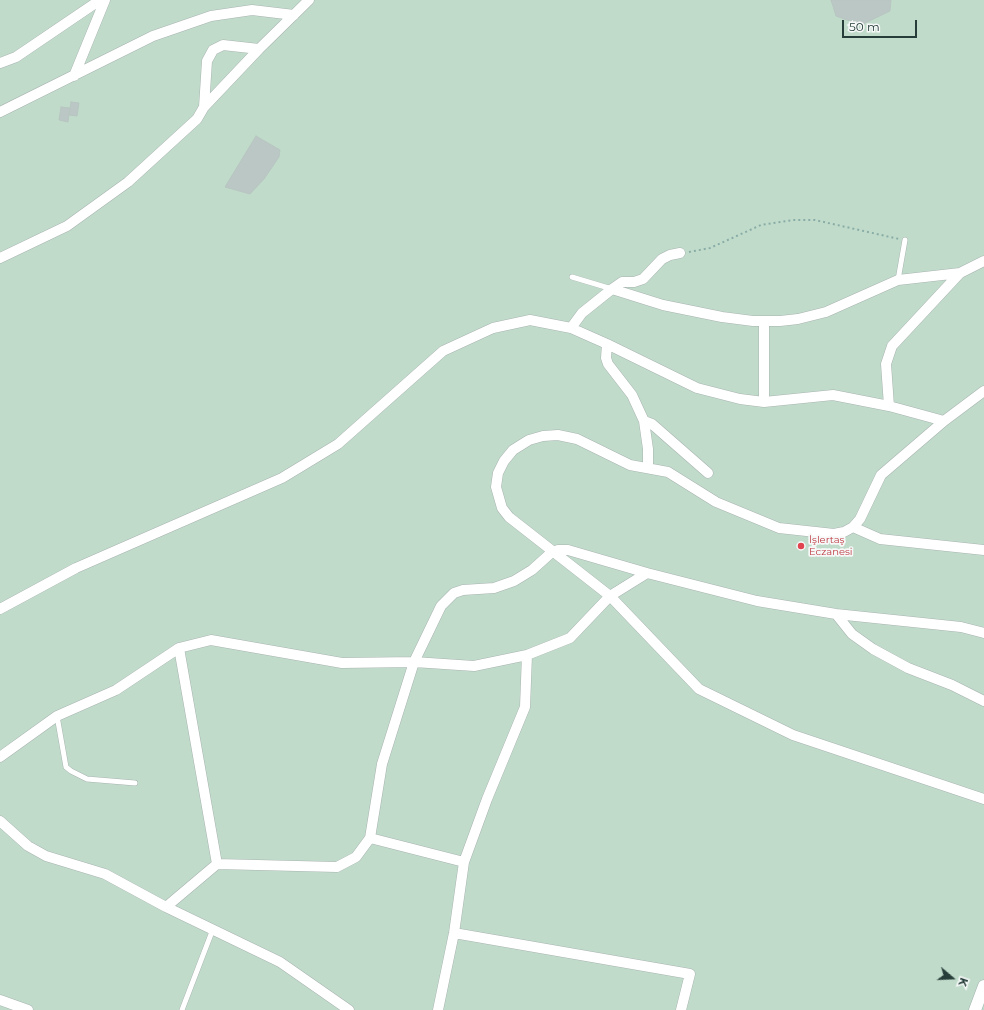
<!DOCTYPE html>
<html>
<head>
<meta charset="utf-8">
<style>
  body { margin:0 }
  #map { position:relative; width:984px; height:1010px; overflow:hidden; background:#e5edea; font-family:Montserrat,sans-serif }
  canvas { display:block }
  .north { position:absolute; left:932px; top:958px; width:40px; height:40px; -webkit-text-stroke:3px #f6f9f8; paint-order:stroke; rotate:109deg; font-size:11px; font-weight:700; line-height:16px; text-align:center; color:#263d39 }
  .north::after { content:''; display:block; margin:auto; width:14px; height:18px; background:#263d39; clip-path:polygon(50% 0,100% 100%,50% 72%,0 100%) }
  .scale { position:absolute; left:842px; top:20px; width:75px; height:18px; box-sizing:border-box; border:2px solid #263d39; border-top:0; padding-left:5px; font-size:12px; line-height:14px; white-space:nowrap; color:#263d39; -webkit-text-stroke:3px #f6f9f8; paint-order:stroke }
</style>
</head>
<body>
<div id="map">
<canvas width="984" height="1010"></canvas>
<div class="north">K</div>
<div class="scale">50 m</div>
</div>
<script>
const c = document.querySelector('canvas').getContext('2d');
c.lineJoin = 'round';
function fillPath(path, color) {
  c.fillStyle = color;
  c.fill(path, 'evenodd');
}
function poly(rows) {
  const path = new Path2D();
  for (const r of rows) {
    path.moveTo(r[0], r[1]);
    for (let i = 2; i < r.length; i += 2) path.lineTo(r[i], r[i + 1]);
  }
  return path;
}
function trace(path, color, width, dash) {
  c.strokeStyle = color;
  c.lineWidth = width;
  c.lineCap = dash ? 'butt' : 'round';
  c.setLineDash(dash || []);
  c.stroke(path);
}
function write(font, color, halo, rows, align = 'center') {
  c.font = font + ' Montserrat,sans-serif';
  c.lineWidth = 3.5;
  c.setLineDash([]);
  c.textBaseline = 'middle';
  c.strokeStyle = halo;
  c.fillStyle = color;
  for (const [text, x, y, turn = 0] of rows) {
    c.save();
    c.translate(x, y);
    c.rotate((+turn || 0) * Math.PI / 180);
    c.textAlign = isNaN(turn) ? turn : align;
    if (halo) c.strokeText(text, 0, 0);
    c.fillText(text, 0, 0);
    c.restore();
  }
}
const green = poly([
  [0,0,984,0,984,1010,0,1010]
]);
const building = poly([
  [831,0,891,0,890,11,861,25,836,16,831,0],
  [71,102,79,103,77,116,69,115,71,102],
  [61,107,70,108,68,122,59,120,61,107],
  [256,136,280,150,279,157,264,179,250,194,225,187,256,136]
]);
const path = poly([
  [689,252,710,248,761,225,793,220,815,220,899,239]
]);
const lane = poly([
  [572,277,612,289],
  [898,280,905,240],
  [57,716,66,767,71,771,87,779,135,783],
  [182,1010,213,929]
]);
const street = poly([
  [0,63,16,57,100,0],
  [74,76,105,0],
  [204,107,207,61,213,50,223,45,259,49],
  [0,112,153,36,211,16,252,10,294,15],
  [0,258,67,226,128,182,197,119,204,107,259,49,309,0],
  [612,289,622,282,634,282,643,279,662,259,670,255,680,253],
  [764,321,764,402],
  [571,328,582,313,612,289,663,305,722,317,753,321,780,321,798,319,826,312,898,280,960,273,984,261],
  [607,344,606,358,608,364,632,395,644,421,648,449,648,468],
  [984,391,944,421,881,475,860,519,853,527,844,532,834,534,779,528,716,502,668,472,630,465,577,439,558,435,543,436,529,440,513,450,504,461,498,473,496,487,502,508,509,517,610,596,699,689,793,735,984,799],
  [889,406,886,364,892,346,960,273],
  [644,421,652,424,708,473],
  [853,527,880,539,984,550],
  [0,609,76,568,282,478,338,444,443,351,493,328,530,320,571,328,607,344,697,388,740,399,764,402,833,395,889,406,944,421],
  [836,614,852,634,873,649,908,668,952,685,984,701],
  [179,648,217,864],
  [0,757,57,716,116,690,179,648,211,640,342,663,414,662,474,666,527,655,570,638,610,596,647,573,757,601,836,614,961,627,984,633],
  [0,821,28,846,46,856,105,874,166,907,280,962,349,1010],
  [370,838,464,862],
  [166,907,217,864,337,867,356,857,370,838,382,764,414,662,441,606,454,593,463,590,494,588,514,581,532,570,552,552,558,550,568,550,647,573],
  [454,933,690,974,681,1010],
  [0,1000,28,1010],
  [438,1010,454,933,464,862,487,799,525,707,527,655]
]);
const secondary = poly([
  [975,1010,984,986]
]);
const markers = [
  [801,546,4,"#e0444e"]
];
const healthNames = [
  ["İşlertaş",809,540],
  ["Eczanesi",809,552]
];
fillPath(green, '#c1dbcb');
fillPath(building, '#bbc7c4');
trace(building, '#b8c6c2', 1);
trace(lane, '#a8b5b1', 6);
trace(street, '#a8b5b1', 11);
trace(secondary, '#a2b4b0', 13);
trace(path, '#89ada6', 2, [2, 3]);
trace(lane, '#fff', 5);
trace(street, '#fff', 10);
trace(secondary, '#fff', 12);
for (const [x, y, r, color] of markers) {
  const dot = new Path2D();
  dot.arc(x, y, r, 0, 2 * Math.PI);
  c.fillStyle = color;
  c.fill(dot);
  trace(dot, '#f6f9f8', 1.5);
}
write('10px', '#be3a42', '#f6f9f8', healthNames, 'left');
</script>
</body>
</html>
